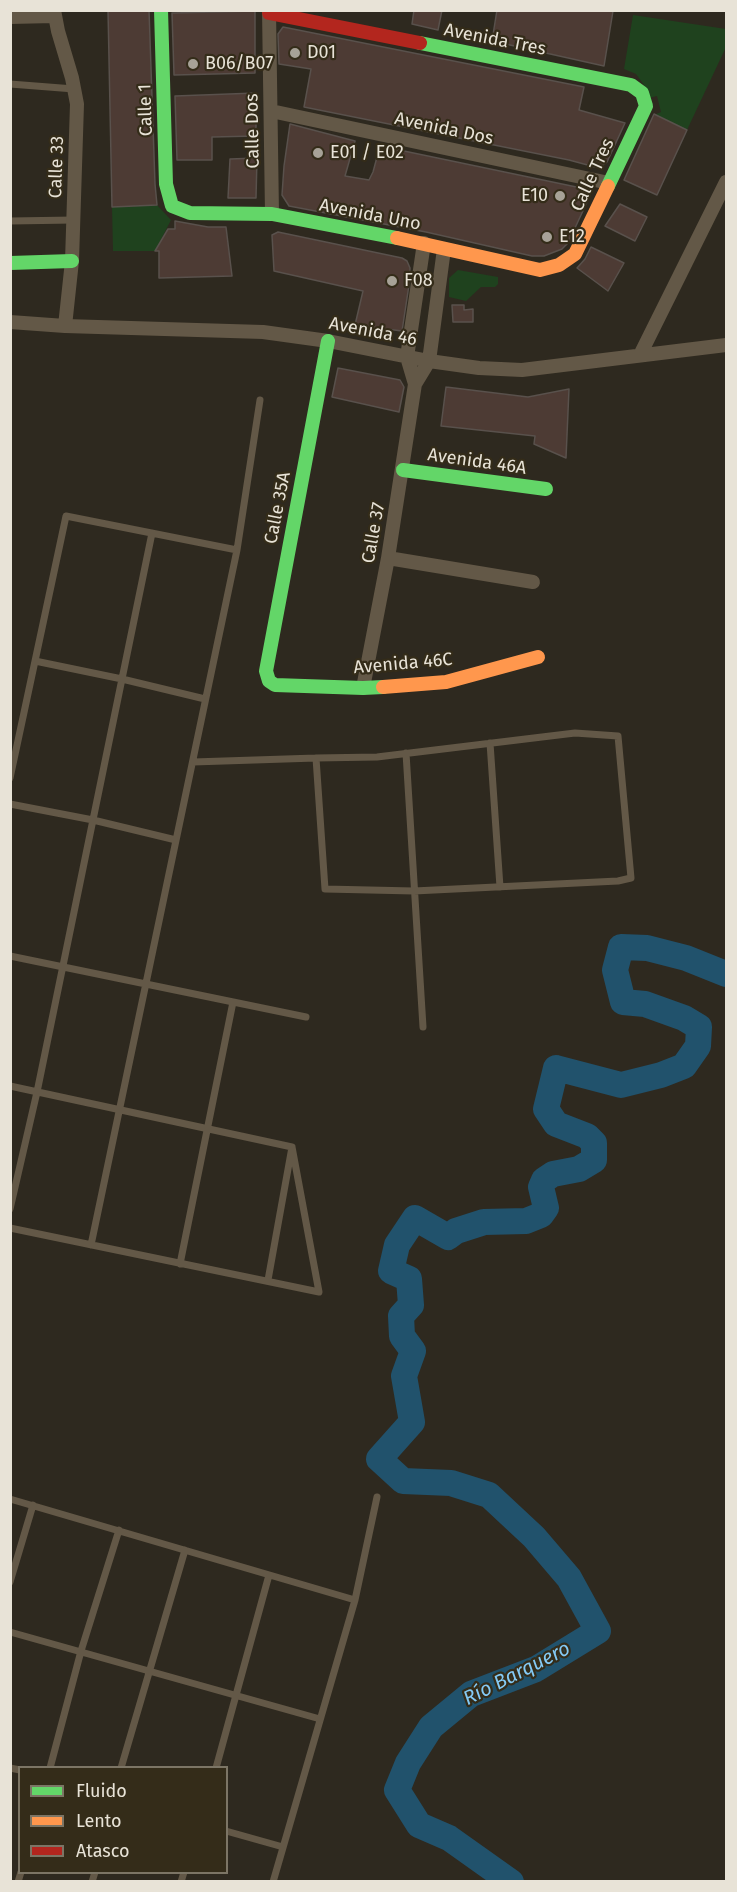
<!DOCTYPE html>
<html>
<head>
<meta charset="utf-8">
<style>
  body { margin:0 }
  #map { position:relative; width:737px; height:1892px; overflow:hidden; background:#2e291f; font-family:"Fira Sans",sans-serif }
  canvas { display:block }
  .frame { position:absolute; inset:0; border:12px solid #e8e3d7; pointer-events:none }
  .legend { position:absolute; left:18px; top:1766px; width:210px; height:108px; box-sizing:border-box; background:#342c19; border:2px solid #7c7565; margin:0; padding:8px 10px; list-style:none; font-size:18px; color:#e8e3d7 }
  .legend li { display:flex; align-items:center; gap:12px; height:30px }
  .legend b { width:30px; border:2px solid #7c7565 }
</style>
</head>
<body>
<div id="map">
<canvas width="737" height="1892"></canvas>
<div class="frame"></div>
<ul class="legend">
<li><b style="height:8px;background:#63d668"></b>Fluido</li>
<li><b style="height:8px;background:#ff974d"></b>Lento</li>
<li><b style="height:8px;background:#b3261e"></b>Atasco</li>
</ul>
</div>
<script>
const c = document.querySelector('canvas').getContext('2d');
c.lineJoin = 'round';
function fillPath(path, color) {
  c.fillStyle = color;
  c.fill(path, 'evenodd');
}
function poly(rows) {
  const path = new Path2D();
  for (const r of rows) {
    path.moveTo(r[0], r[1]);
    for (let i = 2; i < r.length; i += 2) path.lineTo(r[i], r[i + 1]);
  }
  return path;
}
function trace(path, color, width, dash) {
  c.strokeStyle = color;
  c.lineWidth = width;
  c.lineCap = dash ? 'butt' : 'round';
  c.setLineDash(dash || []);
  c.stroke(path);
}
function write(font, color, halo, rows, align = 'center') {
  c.font = font + ' "Fira Sans",sans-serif';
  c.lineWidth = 4.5;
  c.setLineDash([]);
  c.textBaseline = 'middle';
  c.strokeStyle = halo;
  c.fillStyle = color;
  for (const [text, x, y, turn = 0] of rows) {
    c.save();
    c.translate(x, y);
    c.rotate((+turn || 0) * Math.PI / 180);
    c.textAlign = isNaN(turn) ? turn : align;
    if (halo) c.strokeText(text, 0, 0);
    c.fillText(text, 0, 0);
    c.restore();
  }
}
const green = poly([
  [633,15,726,29,726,47,687,130,654,115,661,112,657,96,649,98,644,85,636,74,624,69],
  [157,205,171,220,155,251,113,251,112,207],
  [458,270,498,277,498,284,495,287,481,287,466,301,449,297,449,278]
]);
const river = poly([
  [511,1882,449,1838,419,1825,397,1790,408,1763,431,1727,471,1694,536,1669,598,1631,569,1578,534,1537,489,1495,451,1483,403,1481,379,1459,412,1422,404,1376,413,1351,402,1336,401,1316,411,1305,409,1279,391,1271,397,1245,415,1218,448,1237,456,1231,484,1222,526,1221,541,1215,546,1208,541,1187,544,1180,553,1174,579,1169,594,1160,594,1143,587,1136,556,1124,546,1109,556,1068,621,1085,661,1075,684,1066,698,1046,699,1027,684,1018,645,1004,623,1002,615,970,621,947,647,948,686,958,726,974]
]);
const building = poly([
  [108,10,149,10,155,184,157,205,112,207,108,10],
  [414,10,442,10,438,30,412,24,414,10],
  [497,10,613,11,604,66,492,41,497,10],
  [255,11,255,73,174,75,172,13,255,11],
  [283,27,584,87,579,110,625,123,607,162,602,166,595,167,569,160,304,107,311,69,279,64,278,34,283,27],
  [256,93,256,136,212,137,212,160,177,160,175,96,256,93],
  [654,114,687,130,657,195,624,180,654,114],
  [290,124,355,141,345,176,369,180,373,172,380,146,586,189,588,192,588,200,568,243,562,249,544,256,532,256,426,232,289,206,282,195,284,166,290,124],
  [257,158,256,198,228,198,230,159,257,158],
  [620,204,647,217,635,241,605,226,620,204],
  [175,221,208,227,226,227,232,276,159,278,159,251,155,251,168,229,175,229,175,221],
  [278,232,402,258,407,261,410,268,409,285,402,331,355,325,363,291,274,271,272,235,278,232],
  [591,247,624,263,608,291,577,268,585,259,591,247],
  [452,305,464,305,464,310,473,309,473,322,453,322,452,305],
  [338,368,400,380,404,387,399,412,332,397,338,368],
  [446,387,528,397,569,389,566,458,534,444,535,436,441,426,446,387]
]);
const lane = poly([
  [10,84,74,89],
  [10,221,74,220],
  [35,661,122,679,205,699],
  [490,743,500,887],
  [406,753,423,1027],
  [193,762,316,758,377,757,575,733,618,736,631,878,618,881,414,891,325,889,316,758],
  [10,778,66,516,237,550],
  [10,804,93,820,176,840],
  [10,956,306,1017],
  [10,1086,292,1147],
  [10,1209,37,1092,152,533],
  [10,1228,319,1292,292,1147,268,1280],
  [91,1245,237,550,260,400],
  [180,1264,233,1002],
  [10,1499,355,1600,377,1497],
  [10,1582,33,1505],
  [10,1632,320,1719],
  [10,1768,20,1770],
  [50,1768,81,1651,119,1530],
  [121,1768,185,1550],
  [216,1768,269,1575],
  [226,1831,283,1847],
  [18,1882,21,1872],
  [92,1882,95,1872],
  [181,1882,184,1872],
  [273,1882,355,1600]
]);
const street = poly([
  [54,10,58,31,72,78,77,104,72,261,65,326],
  [269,10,272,214],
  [10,17,54,16],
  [271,111,609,183],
  [10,322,65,326,263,332,328,341,429,361,479,368,522,370,726,345],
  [640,355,726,182],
  [415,384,407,357,424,243],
  [388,558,533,582],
  [363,688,388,558,415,384,429,361,444,249]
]);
const fast = poly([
  [161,10,166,184,172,206,190,213,272,214,397,238],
  [420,43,631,85,642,93,646,106,608,186],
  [10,263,72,261],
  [328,341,266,671,269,681,275,685,363,688,383,687],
  [403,470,546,489]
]);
const slow = poly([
  [397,238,540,270,559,265,575,254,608,186],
  [383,687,446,682,538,657]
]);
const jam = poly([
  [269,13,420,43]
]);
const markers = [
  [295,53,6,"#a7a297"],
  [193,64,6,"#a7a297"],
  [318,153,6,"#a7a297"],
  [560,196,6,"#a7a297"],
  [547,237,6,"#a7a297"],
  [392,281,6,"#a7a297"]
];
const streetNames = [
  ["Avenida Tres",495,40,11],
  ["Calle 1",146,110,-92],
  ["Avenida Dos",444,129,12],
  ["Calle Dos",253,131,-91],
  ["Calle 33",57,167,-88],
  ["Calle Tres",593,175,-65],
  ["Avenida Uno",370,215,11],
  ["Avenida 46",373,332,11],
  ["Avenida 46A",477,462,8],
  ["Calle 35A",278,508,-79],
  ["Calle 37",374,533,-80],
  ["Avenida 46C",403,664,-5]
];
const poiNames = [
  ["D01",307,53],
  ["B06/B07",205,64],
  ["E01 / E02",330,153],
  ["E10",548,196,"right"],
  ["E12",559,237],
  ["F08",404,281]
];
const waterNames = [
  ["Río Barquero",517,1674,-27]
];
fillPath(green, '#1f421e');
trace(river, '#21526c', 26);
fillPath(building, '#4d3b34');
trace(building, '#59514c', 1.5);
trace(lane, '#635847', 7);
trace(street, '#635847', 14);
trace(fast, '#63d668', 14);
trace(slow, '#ff974d', 14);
trace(jam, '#b3261e', 14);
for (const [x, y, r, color] of markers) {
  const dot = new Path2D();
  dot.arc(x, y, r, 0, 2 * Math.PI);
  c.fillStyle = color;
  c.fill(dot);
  trace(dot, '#342c19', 2);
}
write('18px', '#e8e3d7', '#342c19', streetNames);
write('18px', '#e8e3d7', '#342c19', poiNames, 'left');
write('italic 20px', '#84caf5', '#342c19', waterNames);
</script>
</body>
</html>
